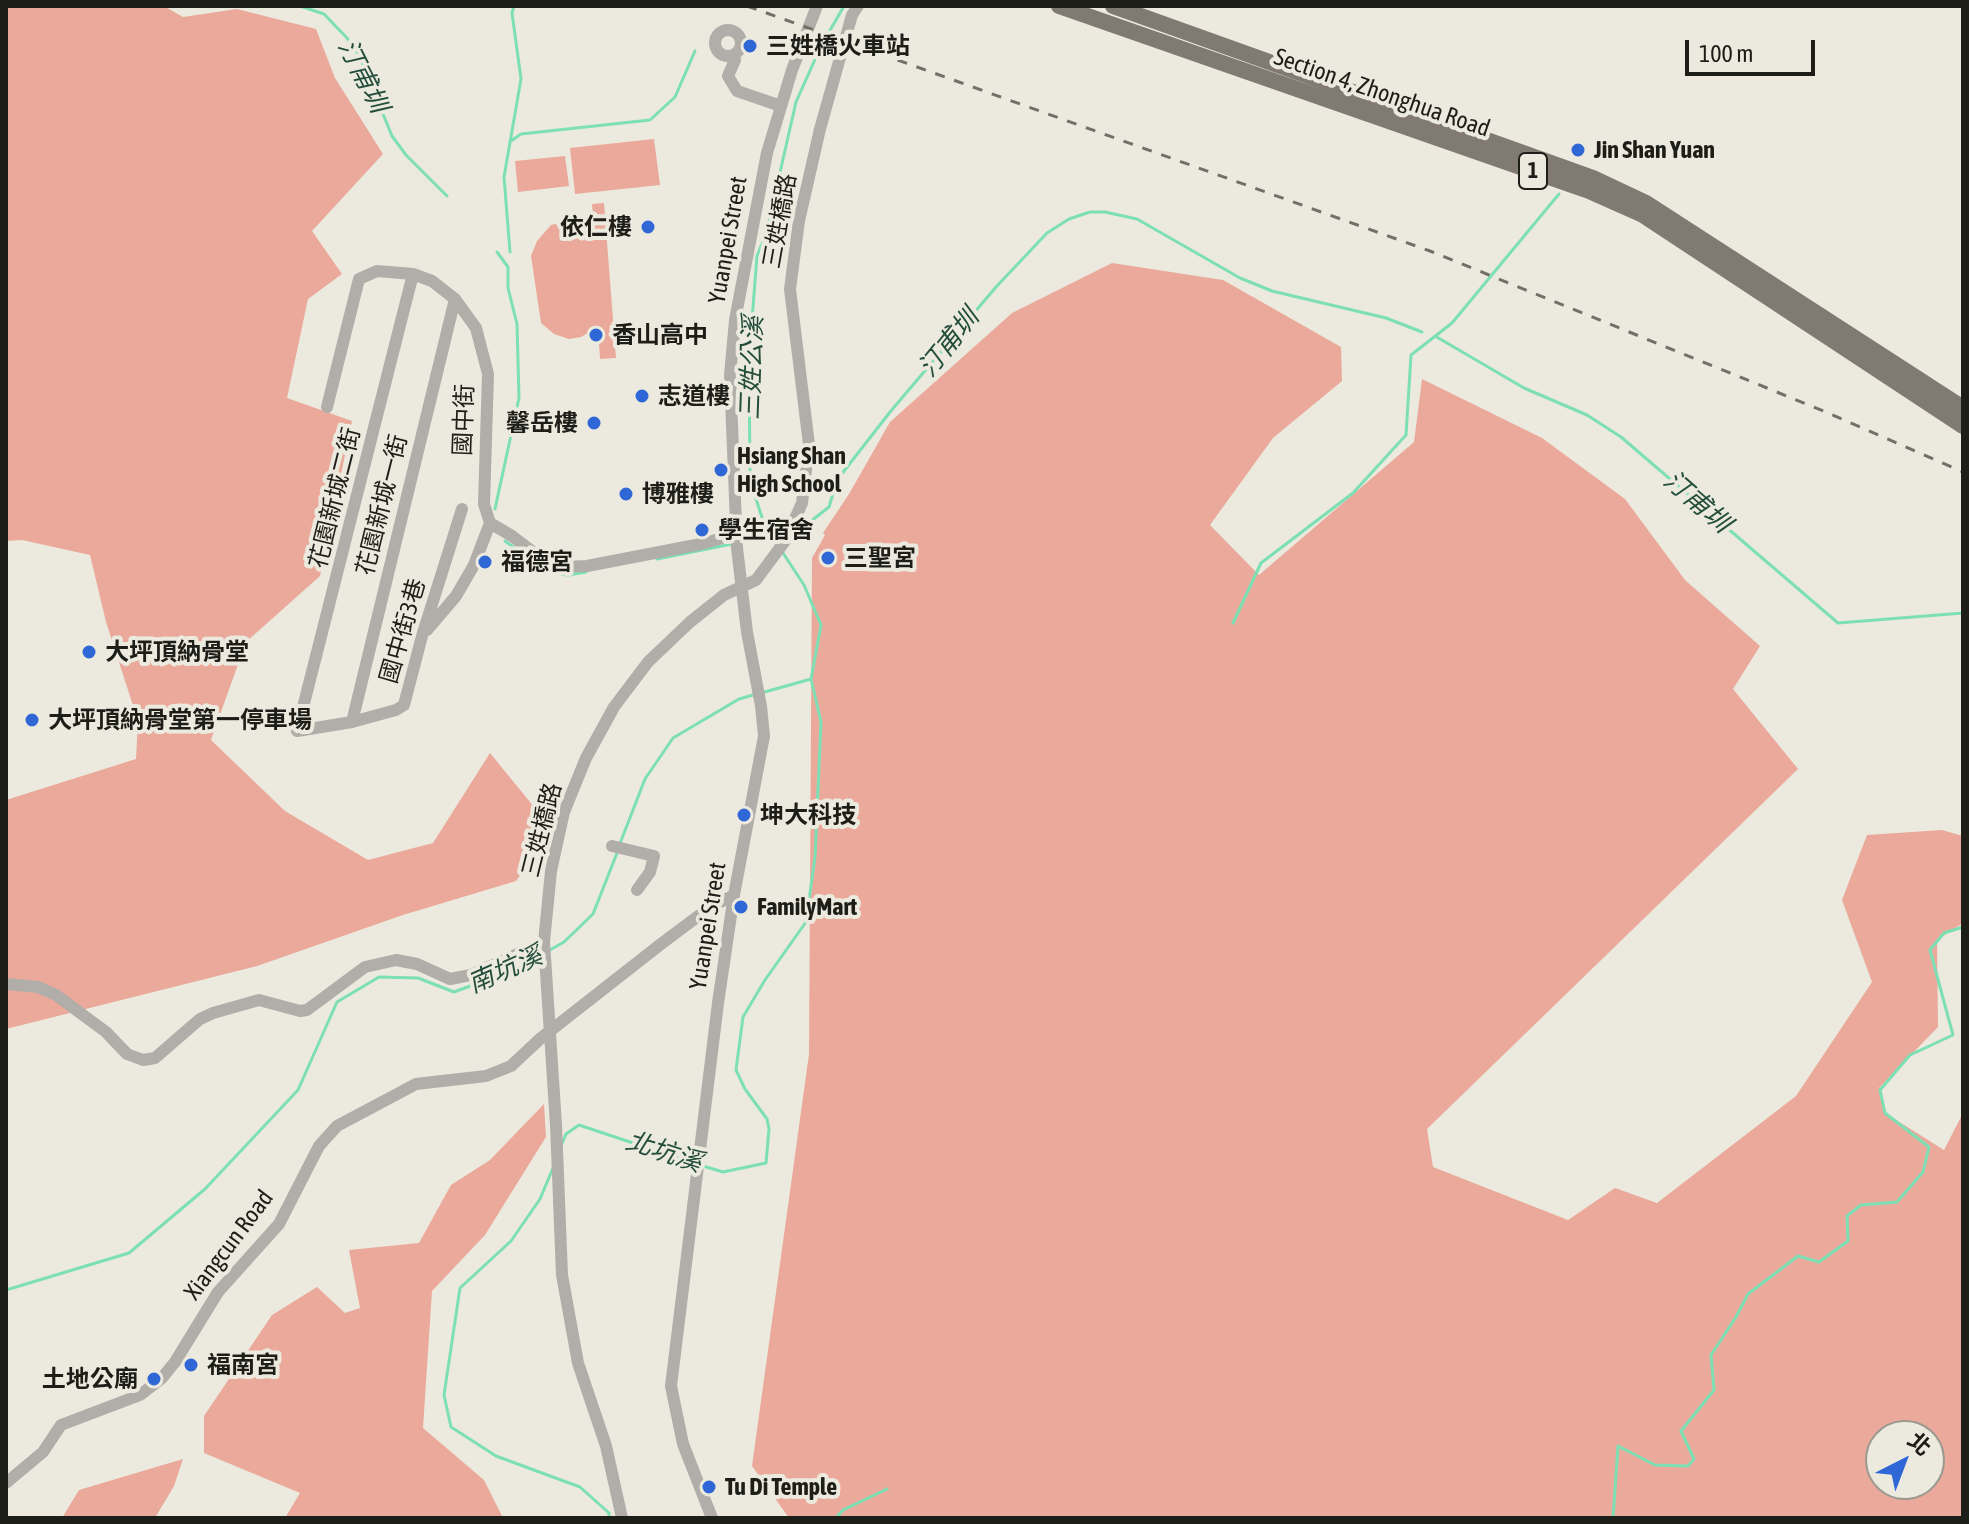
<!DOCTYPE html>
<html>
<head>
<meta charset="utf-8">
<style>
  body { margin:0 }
  #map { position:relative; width:1969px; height:1524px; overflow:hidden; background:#eceade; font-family:"Asap Condensed","Noto Sans TC",sans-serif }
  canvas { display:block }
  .frame { position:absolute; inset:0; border:8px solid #1e1e19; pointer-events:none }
  .north { position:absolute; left:1865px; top:1420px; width:80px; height:80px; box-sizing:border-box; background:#eceade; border:2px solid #9a988f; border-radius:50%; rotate:42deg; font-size:22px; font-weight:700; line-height:32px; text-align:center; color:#1e1e19 }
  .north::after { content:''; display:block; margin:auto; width:28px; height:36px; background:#2f68d6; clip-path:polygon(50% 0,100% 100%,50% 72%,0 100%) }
  .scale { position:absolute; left:1685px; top:40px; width:130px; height:36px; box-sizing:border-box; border:4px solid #1e1e19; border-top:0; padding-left:10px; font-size:24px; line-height:28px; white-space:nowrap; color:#1e1e19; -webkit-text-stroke:6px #eceade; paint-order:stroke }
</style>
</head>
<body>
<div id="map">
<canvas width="1969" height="1524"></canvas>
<div class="frame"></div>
<div class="north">北</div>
<div class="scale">100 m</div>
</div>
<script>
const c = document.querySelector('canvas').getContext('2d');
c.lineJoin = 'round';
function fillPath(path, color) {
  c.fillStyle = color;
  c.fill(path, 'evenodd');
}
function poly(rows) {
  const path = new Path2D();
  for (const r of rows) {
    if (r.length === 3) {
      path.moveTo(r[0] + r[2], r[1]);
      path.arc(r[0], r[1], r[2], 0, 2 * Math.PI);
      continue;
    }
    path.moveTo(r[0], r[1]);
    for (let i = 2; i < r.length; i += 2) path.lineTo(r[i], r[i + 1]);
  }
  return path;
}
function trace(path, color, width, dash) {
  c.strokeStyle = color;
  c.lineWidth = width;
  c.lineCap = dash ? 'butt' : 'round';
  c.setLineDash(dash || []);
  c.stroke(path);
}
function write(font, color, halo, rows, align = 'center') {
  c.font = font + ' "Asap Condensed","Noto Sans TC",sans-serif';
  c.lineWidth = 8;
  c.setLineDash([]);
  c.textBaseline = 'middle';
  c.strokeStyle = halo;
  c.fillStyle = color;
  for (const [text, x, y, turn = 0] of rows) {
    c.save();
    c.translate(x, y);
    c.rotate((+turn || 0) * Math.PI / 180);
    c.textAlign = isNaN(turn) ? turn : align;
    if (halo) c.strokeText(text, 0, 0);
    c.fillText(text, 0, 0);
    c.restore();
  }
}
const green = poly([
  [6,6,164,6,183,17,237,9,316,29,335,78,383,154,312,231,342,274,308,299,287,398,352,421,320,576,246,642,211,740,285,811,368,860,433,843,490,753,552,829,516,881,403,915,257,966,6,1029,6,800,136,759,138,721,106,622,90,555,22,540,6,541],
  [654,139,660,185,575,194,570,148],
  [565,156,569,186,518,192,515,161],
  [604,203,616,358,600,359,598,327,581,337,569,339,554,334,541,323,531,256,537,241,551,225,574,220,594,228,592,204],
  [1112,263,1223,280,1341,347,1342,381,1273,438,1210,525,1259,575,1414,442,1422,379,1542,438,1625,499,1685,580,1760,646,1733,689,1798,769,1427,1129,1433,1167,1568,1220,1615,1188,1657,1203,1796,1096,1872,982,1842,900,1867,835,1942,830,1963,836,1963,923,1937,940,1938,1027,1879,1088,1885,1113,1944,1150,1963,1113,1963,1518,789,1518,752,1466,809,1054,812,558,825,535,823,533,849,494,890,422,1012,313],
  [1881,1436,1929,1436,1929,1484,1881,1484],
  [544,1104,546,1137,485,1235,432,1291,423,1428,484,1480,503,1518,285,1518,300,1493,204,1453,204,1416,272,1315,317,1287,345,1313,360,1308,349,1250,419,1243,451,1185,490,1160],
  [183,1459,174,1486,155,1518,62,1518,79,1490]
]);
const stream = poly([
  [300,6,324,14,347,38,359,55,392,136,406,155,447,196],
  [511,141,521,134,650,120,675,97,695,51],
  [510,252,504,177,521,79,512,13,514,6],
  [1435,336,1524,388,1587,415,1621,437,1838,623,1963,613],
  [495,509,519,398,517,324,508,288,508,267,497,252],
  [794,529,806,525,829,507,837,480,890,412,996,287,1047,233,1069,219,1090,212,1105,212,1137,219,1240,278,1272,291,1386,318,1422,332],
  [505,541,548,572,568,575,586,572],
  [739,542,786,531],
  [776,544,765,527,750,480,749,358,757,256,766,234,796,102,821,46,844,6],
  [657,559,732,544],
  [1233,623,1261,563,1353,493,1406,435,1411,355,1452,323,1559,194],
  [761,693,811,679],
  [619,846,645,779,673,738,739,699,753,695],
  [548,951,564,942,593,914,617,853],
  [561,1146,566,1134,579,1125,696,1164],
  [703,1166,723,1172,766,1163,769,1129,767,1119,745,1089,736,1070,743,1017,765,980,806,922,815,857,821,722,811,679,821,625,804,585,781,550],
  [553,1168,540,1199,511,1241,460,1288,444,1395,451,1427,496,1456,580,1487,609,1513,609,1518],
  [6,1290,129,1253,205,1189,298,1090,337,1002,379,977,418,978,454,992,519,968,542,955],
  [836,1518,843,1510,887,1489],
  [1613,1518,1618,1446,1655,1465,1688,1466,1694,1459,1681,1431,1714,1390,1711,1355,1736,1317,1748,1294,1798,1256,1819,1262,1848,1241,1847,1216,1861,1205,1897,1202,1923,1172,1929,1147,1885,1113,1880,1090,1910,1055,1953,1035,1930,950,1944,933,1963,927]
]);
const minor = poly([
  [728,43,13],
  [733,55,735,60,728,76,737,91,781,106],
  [413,274,297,731,352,722,396,710,404,705,422,636,462,509],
  [327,407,359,279,377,271,413,274,432,281,455,299,476,328,488,374,484,504,490,523,512,536,546,562,563,567,587,566,701,544,737,534],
  [427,630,456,596,474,565,490,523],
  [352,722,455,299],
  [612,846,654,856,650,872,637,890],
  [6,984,38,987,56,995,106,1032,127,1054,143,1060,155,1058,200,1019,213,1013,259,1000,300,1011,307,1010,365,967,396,960,417,964,450,979,471,975,544,942],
  [6,1483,43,1452,61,1425,140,1395,162,1378,175,1362,218,1292,279,1224,319,1146,337,1126,416,1084,486,1076,511,1066,541,1038,661,944,709,908,734,895],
  [622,1518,606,1446,578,1363,562,1275,556,1125,544,942,551,871,564,812,586,758,614,707,648,662,690,622,724,595,756,580,785,541,802,503,809,445,790,289,799,221,820,129,852,15,858,6],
  [712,1518,683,1444,671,1386,718,1003,734,895,764,736,761,706,747,632,737,548,730,375,735,320,767,153,792,70,817,6]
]);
const major = poly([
  [1059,6,1589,191,1643,215,1963,426],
  [1113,6,1593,178,1646,203,1963,408]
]);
const rail = poly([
  [747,6,1430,251,1826,412,1963,472]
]);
const markers = [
  [750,46,8,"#2f68d6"],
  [1578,150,8,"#2f68d6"],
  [648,227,8,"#2f68d6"],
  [596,335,8,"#2f68d6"],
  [642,396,8,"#2f68d6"],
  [594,423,8,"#2f68d6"],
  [721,470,8,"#2f68d6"],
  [626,494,8,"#2f68d6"],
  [702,530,8,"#2f68d6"],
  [828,558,8,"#2f68d6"],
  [485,562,8,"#2f68d6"],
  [89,652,8,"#2f68d6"],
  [32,720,8,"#2f68d6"],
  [744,815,8,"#2f68d6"],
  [741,907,8,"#2f68d6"],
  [191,1365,8,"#2f68d6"],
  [154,1379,8,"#2f68d6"],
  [709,1487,8,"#2f68d6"]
];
const shields = [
  [1533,171,28]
];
const shieldNames = [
  ["1",1533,171]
];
const poiNames = [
  ["三姓橋火車站",766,46],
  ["Jin Shan Yuan",1594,150],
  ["依仁樓",632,227,"right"],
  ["香山高中",612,335],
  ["志道樓",658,396],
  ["馨岳樓",578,423,"right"],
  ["Hsiang Shan",737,456],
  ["High School",737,484],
  ["博雅樓",642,494],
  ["學生宿舍",718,530],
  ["三聖宮",844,558],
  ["福德宮",501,562],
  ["大坪頂納骨堂",105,652],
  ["大坪頂納骨堂第一停車場",48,720],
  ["坤大科技",760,815],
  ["FamilyMart",757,907],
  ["福南宮",207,1365],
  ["土地公廟",138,1379,"right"],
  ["Tu Di Temple",725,1487]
];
const streetNames = [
  ["Section 4, Zhonghua Road",1382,93,19],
  ["三姓橋路",780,221,-80],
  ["Yuanpei Street",728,240,-80],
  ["國中街",464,420,-88],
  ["花園新城二街",335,498,-76],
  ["花園新城一街",382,505,-76],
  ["國中街3巷",403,631,-74],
  ["三姓橋路",542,830,-76],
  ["Yuanpei Street",708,926,-81],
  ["Xiangcun Road",229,1245,-53]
];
const waterNames = [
  ["汀甫圳",363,76,63],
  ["汀甫圳",949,343,-51],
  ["三姓公溪",752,368,-88],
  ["汀甫圳",1697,502,41],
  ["南坑溪",505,970,-24],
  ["北坑溪",664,1152,18]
];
fillPath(green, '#eaa99a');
trace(stream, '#7ddfb4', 3);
trace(minor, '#b1ada9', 12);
trace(major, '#817a73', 16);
trace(rail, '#727169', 3, [10, 10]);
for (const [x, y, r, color] of markers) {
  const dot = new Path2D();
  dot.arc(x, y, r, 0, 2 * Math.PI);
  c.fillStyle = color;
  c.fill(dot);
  trace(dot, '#eceade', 3);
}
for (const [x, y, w] of shields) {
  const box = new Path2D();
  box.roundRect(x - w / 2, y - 18, w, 36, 6);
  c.fillStyle = '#eceade';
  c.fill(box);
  trace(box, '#1e1e19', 2);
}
write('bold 22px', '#1e1e19', null, shieldNames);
write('bold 24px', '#1e1e19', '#eceade', poiNames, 'left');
write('24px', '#1e1e19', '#eceade', streetNames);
write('italic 26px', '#244e3c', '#eceade', waterNames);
</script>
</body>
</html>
